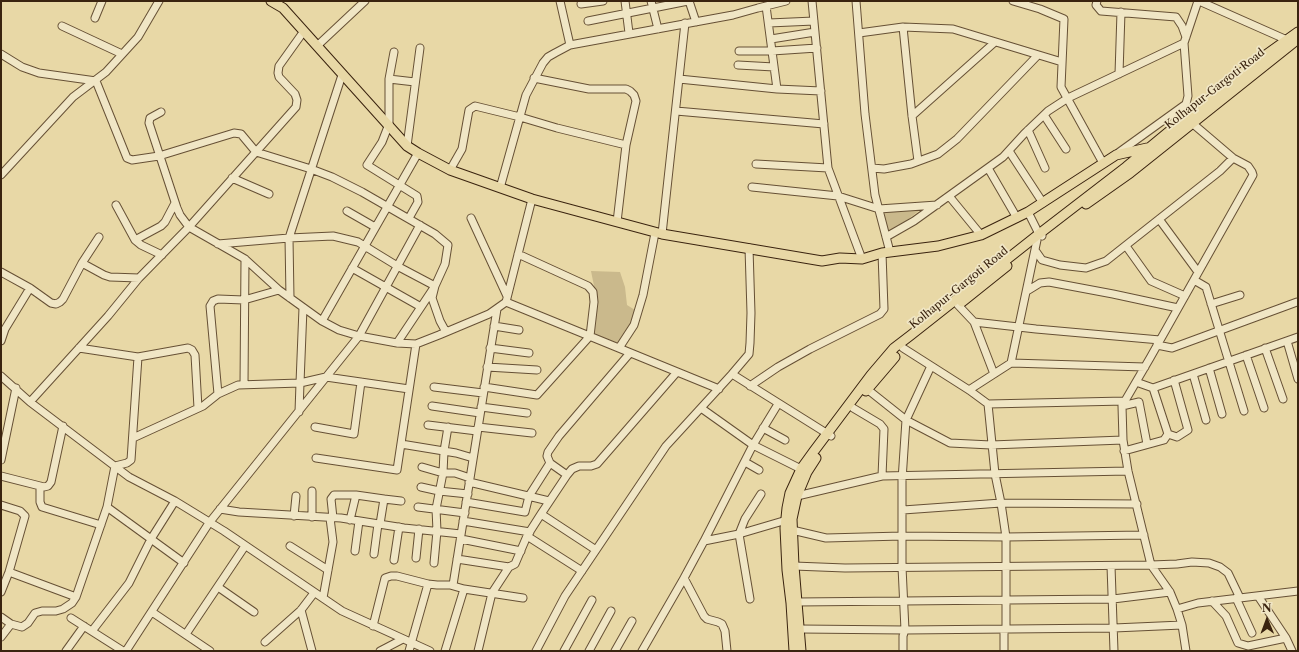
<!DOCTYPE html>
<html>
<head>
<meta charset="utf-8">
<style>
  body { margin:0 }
  #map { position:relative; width:1299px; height:652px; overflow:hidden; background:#e8d8a6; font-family:"Libre Caslon Text",serif }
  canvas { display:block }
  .frame { position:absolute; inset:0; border:2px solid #3a230f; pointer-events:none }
  .north { position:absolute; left:1247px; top:600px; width:40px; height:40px; -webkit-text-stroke:3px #f0e6c5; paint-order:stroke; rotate:359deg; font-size:11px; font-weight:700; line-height:16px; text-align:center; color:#3a230f }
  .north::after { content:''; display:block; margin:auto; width:14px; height:18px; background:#3a230f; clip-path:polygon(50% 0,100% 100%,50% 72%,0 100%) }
</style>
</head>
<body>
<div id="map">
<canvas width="1299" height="652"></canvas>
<div class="frame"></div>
<div class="north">N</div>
</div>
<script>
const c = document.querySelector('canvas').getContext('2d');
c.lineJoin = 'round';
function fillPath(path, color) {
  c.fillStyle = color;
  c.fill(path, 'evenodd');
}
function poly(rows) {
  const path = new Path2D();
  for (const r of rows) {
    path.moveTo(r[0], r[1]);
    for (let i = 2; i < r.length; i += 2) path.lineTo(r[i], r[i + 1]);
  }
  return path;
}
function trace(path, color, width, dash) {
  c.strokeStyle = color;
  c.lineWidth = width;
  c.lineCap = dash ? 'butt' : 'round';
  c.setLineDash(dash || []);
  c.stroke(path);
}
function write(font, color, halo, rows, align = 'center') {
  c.font = font + ' "Libre Caslon Text",serif';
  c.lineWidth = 3.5;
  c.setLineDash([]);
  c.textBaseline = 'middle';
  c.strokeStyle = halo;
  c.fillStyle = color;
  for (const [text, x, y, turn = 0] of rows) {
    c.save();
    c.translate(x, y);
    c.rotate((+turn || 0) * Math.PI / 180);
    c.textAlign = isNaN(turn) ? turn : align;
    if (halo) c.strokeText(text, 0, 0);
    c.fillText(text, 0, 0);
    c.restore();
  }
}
const green = poly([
  [926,205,886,237,884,208],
  [591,271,620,272,625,287,627,305,635,310,631,324,617,345,592,334,597,307,595,291]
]);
const minor = poly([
  [560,1,570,45],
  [625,1,629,33],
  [651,1,658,29],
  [689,1,696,22],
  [812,1,828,168,862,259],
  [856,1,865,114,875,195,890,252],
  [1013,1,1040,9,1064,19,1061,87,1103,163],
  [1097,1,1096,5,1101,11,1176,17,1182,26,1186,37],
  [1199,1,1287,40],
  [581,4,603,1],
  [766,6,777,89],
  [95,18,102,1],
  [588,21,688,1],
  [769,23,814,21],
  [62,26,122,54],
  [903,27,912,116,918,161],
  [859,33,903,27,953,29,1062,62],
  [771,39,815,32],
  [317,46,365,1],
  [739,51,772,51,817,48],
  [394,52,389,79,389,124,382,142,367,165,417,196,418,202,409,218],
  [1,54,22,67,39,73,96,81,127,158,132,160,159,156,234,133,241,134,256,152,311,169,332,177,362,192,435,234,448,245,445,264,435,286,397,343],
  [738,65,774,67],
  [1119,74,1121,12],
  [534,78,589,89,626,89,630,91,634,95,636,101,626,145,617,222],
  [389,79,415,82],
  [679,79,777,89,821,91],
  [676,111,824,124],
  [161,112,150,118,149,123,177,208,180,215,189,227,245,259,279,290,322,321,339,330,359,336,397,343,416,344,439,335,489,314,506,302,532,199],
  [1044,115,1066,149],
  [912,116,995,42],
  [1028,130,1045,168],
  [407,146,420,48],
  [1009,151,1043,203],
  [1118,153,1186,104,1188,96,1184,43,1198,1],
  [756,164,828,168],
  [872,168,884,169,911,164,938,154,957,139,1038,55],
  [988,168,1017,218],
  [450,170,462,149,469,110,475,106,520,117,557,128,626,145],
  [1,175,73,97,106,72,138,37,159,1],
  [232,178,269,194],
  [752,187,838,196,879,209,937,205],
  [500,188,526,95,543,63,548,57,555,53,570,45,733,15,758,8,786,1],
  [949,196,981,235],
  [116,205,135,240,141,245,162,255],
  [347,211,375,227],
  [1028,212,1039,234,1042,236],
  [471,218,507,296],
  [1159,219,1198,272],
  [662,234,685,23],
  [886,237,914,221,1003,157,1024,134,1048,111,1068,98,1184,43],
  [135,240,161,226,165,222,175,203],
  [218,244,289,238,333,236,358,242,399,267,435,286,432,298,440,321,446,332],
  [1126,246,1151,281,1185,296],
  [1035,250,1042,260,1060,265,1086,268,1106,261,1220,171,1233,158],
  [82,263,104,275,110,277,139,278],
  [352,268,421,307],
  [1,272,30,288,51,303,56,304,60,302,63,299,82,263,99,237],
  [1194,280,1206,287,1244,411],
  [1027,291,1040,283,1049,282,1113,294,1178,308],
  [290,298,289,238,342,75],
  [506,302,719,389],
  [1211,304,1240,295],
  [958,305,974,322,1036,329,1160,340],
  [303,308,300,383,326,377,409,389],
  [322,321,418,153],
  [974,322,994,374],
  [494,326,519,330],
  [1,341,5,329,30,288],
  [1287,341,1298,379],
  [1157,345,1172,348,1297,302],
  [490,348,529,353],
  [619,348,634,325,643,295,655,233],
  [903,348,969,390,988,404,1125,401],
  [1265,348,1283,399],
  [1246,355,1264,408],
  [138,357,188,348,192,350,195,355,198,408],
  [1011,363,1145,367],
  [487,367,537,370],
  [1209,368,1222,414],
  [732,374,831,436],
  [1193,374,1206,420],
  [1,376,30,402,129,477,175,501,224,531,342,611,430,651],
  [1136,382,1153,388,1298,337],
  [244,385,245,259],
  [750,386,778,367,810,349,880,314,884,309,882,253],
  [434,387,483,393],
  [484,387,537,395,590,336,594,302,593,292,588,286,518,254],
  [1153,388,1168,434],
  [867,389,906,420,950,443,991,445,1123,440],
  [969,390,1011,363,1037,240],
  [218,394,238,385,300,383,299,412],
  [30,402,108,316,139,278,189,227,296,107,297,100,295,94,279,77,278,73,279,66,304,31],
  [778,404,753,445,805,471],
  [988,404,995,474,1001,503,1006,537,1006,629,1004,632,1004,651],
  [432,406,480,413],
  [1122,406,1139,402,1147,444],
  [481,407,527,413],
  [701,408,753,445,704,541],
  [853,408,880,424,884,429,882,476],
  [428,425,477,431],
  [315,427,354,434,361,382],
  [478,427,532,433],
  [763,428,785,440],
  [133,438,203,406,218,394,210,306,213,301,218,299,244,300,279,290],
  [401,444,456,453,473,458],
  [1124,451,1164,440,1168,434,1177,437,1188,430,1174,380],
  [316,458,397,470,416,344],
  [1,460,16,388],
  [745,462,759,470],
  [550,463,547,456,548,452,559,436,630,353],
  [422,467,443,473,455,473,470,478],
  [567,475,572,469,579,466,591,466,597,464,677,372],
  [1,476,44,487,48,486,51,482,63,426],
  [469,482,549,501],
  [40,486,40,502,42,507,101,525],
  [421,487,439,491,468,494],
  [797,496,882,476,1128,471],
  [384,499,401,501],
  [1,505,20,511,25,516,9,572,1,592],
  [107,507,184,563],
  [418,507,465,513],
  [220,509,239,512,341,518,404,528,461,534],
  [903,510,1001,503,1137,504],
  [541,514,596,550],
  [294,516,296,496],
  [312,517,312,491],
  [333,518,331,499,334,495,356,495],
  [350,520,356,495,384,499,380,524],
  [463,521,530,532],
  [792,530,826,538,902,536,1006,537,1144,535],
  [527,536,582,571],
  [461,539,521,551],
  [290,546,328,570],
  [355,551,359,521],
  [374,554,378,524],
  [416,558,419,529],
  [457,559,509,567,515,564,527,536,541,514,567,475,550,463,529,496,525,512,466,502],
  [394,560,399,527],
  [434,563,437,531,436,509,443,473,444,451,448,427],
  [794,566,845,568,1151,565,1177,564,1192,562,1209,563,1220,567,1228,573,1240,598],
  [1111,566,1114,651],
  [9,572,76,597],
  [684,578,704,616,707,619,718,622,722,624,725,631,727,651],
  [453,585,497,309],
  [218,587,254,612],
  [464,589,523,598],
  [1258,596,1286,638,1292,651],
  [323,598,333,542,330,518],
  [1236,598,1252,633],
  [750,599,739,534,790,519],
  [1212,601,1226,616,1238,643,1248,646,1286,638],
  [797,602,1113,599,1170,592],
  [1177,609,1198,603,1298,591],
  [301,610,312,651],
  [152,612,210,651],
  [1,617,11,624],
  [71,618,123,651],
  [373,626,385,578,391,576,397,576,428,584],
  [800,629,905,630,1114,628,1182,625],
  [92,631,129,583,151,539,175,501],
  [186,634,245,546],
  [1,637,11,624,22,627,28,623,35,613,42,611,56,611,63,609,72,603,76,597,107,507,115,466,127,463,131,460,138,357,79,348],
  [265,642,301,610,314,593],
  [66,651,84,626],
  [126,651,209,523,359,336,420,225],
  [380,651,403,639],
  [409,651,428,584,437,585,450,585,464,589,445,651],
  [478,651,492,593,509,567],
  [536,651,565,596,666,446,732,374,749,354,750,343,751,313,749,248],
  [564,651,592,600],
  [589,651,611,611],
  [615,651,632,621],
  [642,651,684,578,704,541,739,534,745,519,761,494],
  [903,651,903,636,905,630,902,567,902,480,906,420,931,366],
  [1186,651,1182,625,1177,609,1170,592,1151,565,1128,471,1123,440,1122,406,1150,358,1253,175,1252,172,1248,166,1233,158,1192,123,1186,104]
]);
const major = poly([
  [271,1,283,8,407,146,418,153,450,170,532,199,662,234,822,261,840,258,862,259,882,253,938,246,981,235,1028,212,1116,155,1147,148],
  [1086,204,1130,173,1298,39],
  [962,302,1007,266],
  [866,391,895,357],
  [794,651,791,603,787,570,785,528,787,508,790,493,801,469,814,451,871,375,894,348,911,335,1039,234,1126,167,1189,115,1249,67,1298,32],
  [801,651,794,566,792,519,797,496,807,472,816,458]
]);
const streetNames = [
  ["Kolhapur-Gargoti Road",1215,89,-38],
  ["Kolhapur-Gargoti Road",959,288,-39]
];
fillPath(green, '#cab98c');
trace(minor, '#665035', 9);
trace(major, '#3a230f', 11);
trace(minor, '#f0e6c5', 7);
trace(major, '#e8d8a6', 9);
write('11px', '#3a230f', '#f0e6c5', streetNames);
</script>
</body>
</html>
